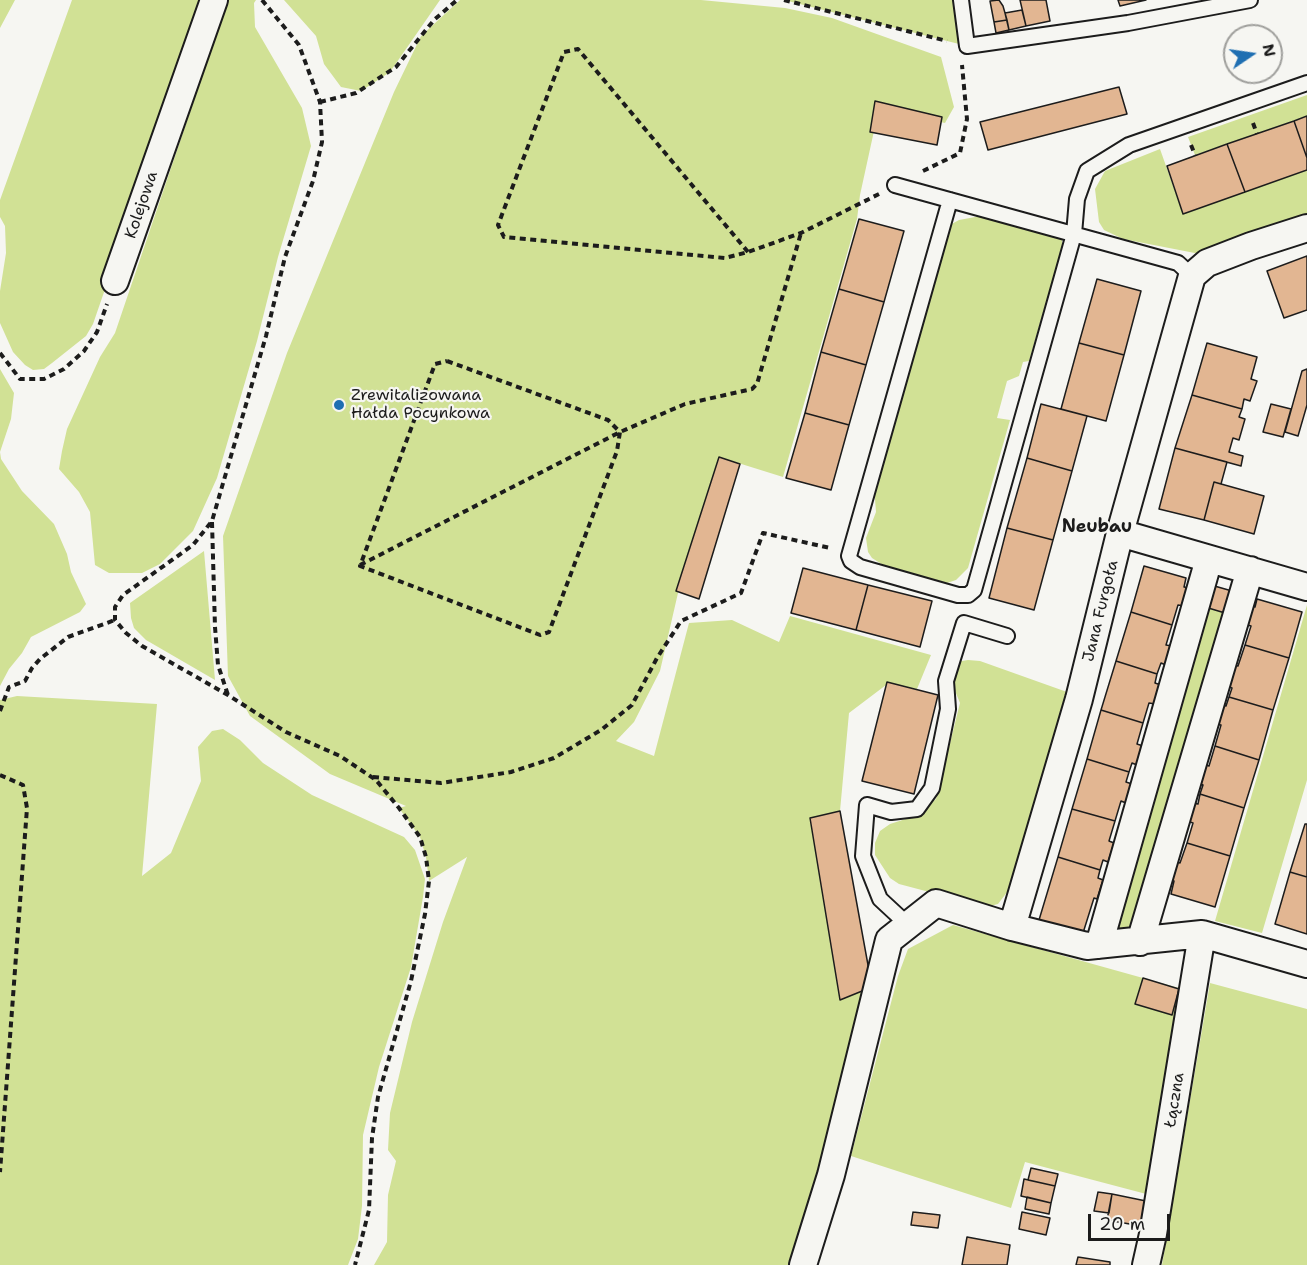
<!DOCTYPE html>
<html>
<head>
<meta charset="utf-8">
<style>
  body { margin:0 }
  #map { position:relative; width:1307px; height:1265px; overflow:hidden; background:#f6f6f2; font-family:"Shantell Sans",sans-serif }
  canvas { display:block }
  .north { position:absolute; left:1223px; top:24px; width:60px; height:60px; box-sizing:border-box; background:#f6f6f2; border:2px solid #9f9f9c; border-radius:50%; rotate:77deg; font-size:16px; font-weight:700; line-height:24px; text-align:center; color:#1c1c1c }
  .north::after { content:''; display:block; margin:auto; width:21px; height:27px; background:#1f6fb2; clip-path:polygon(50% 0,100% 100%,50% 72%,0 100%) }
  .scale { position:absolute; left:1088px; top:1214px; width:82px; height:27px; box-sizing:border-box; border:3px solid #1c1c1c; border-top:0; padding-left:8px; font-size:18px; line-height:21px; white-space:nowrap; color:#1c1c1c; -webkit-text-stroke:4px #f6f6f2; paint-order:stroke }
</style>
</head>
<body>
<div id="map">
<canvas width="1307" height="1265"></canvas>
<div class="north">N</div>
<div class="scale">20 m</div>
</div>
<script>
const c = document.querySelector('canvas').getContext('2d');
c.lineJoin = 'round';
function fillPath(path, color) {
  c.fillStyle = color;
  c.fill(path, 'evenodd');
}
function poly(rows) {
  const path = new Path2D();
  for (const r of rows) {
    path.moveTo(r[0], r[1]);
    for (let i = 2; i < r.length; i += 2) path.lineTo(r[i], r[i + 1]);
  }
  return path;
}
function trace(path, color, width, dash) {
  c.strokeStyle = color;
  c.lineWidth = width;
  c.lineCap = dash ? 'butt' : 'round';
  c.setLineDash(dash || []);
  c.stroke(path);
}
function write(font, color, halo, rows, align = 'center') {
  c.font = font + ' "Shantell Sans",sans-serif';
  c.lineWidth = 4.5;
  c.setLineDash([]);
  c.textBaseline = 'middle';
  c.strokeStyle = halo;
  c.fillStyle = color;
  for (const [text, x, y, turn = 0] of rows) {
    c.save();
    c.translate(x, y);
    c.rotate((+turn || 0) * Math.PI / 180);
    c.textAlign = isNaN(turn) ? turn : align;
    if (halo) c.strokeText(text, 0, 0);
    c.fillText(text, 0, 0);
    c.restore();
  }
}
const green = poly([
  [0,0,15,0,0,28],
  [72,0,205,0,93,324,86,336,52,363,44,369,33,370,25,365,13,352,0,323,0,291,6,253,5,226,0,217,0,200],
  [228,0,256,0,254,3,255,27,302,108,311,146,278,257,257,341,217,478,193,531,160,564,142,573,109,573,95,565,90,512,79,492,59,469,62,451,67,429,100,357,115,333],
  [284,0,440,0,390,72,361,91,341,87,324,64,316,36],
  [460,0,701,0,785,8,832,18,941,57,954,107,945,123,879,108,860,195,857,219,783,477,719,457,678,593,660,671,634,722,616,741,654,756,689,623,732,620,779,642,790,616,931,655,917,689,886,685,849,713,840,811,810,818,840,1000,872,987,823,1174,788,1265,374,1265,387,1242,388,1195,396,1161,388,1150,390,1113,412,1022,443,922,467,857,429,881,426,857,420,837,399,808,406,806,330,774,250,716,228,676,223,536,287,353,394,92,421,36],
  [784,0,961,0,967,46],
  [1307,95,1307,116,1195,155,1188,137],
  [1160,149,1183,214,1307,170,1307,229,1205,255,1123,239,1104,230,1099,222,1095,189,1105,171],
  [986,215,1057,236,1062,240,1062,247,1029,361,1023,362,1019,376,1007,381,997,418,1010,420,968,568,956,580,947,583,883,565,872,558,868,552,866,538,876,512,873,474,948,226,959,220],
  [0,369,14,393,11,419,0,452,1,459,22,491,54,524,67,554,71,572,86,604,80,612,31,637,22,653,9,669,0,686],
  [204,551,215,680,146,640,134,628,131,618,130,603],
  [1307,605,1307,780,1262,933,1215,921],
  [1205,607,1225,613,1140,942,1099,945],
  [968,660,980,661,1067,692,1011,887,998,904,986,907,899,884,890,878,875,855,875,843,880,831,890,824,915,816,936,799,960,703,951,681,956,662],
  [17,696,157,704,142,876,171,853,201,781,198,747,212,731,223,729,240,740,263,763,312,795,404,837,415,850,425,879,423,897,411,967,379,1067,363,1135,362,1206,358,1239,348,1265,0,1265,0,700],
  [953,925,1186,990,1150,1195,1025,1162,1011,1208,851,1156,898,976,908,949],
  [1210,983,1307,1009,1307,1265,1162,1265]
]);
const building = poly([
  [999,0,1003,6,1007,20,994,22,990,1,999,0],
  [1020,0,1046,0,1050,21,1026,26,1020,0],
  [1118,0,1146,0,1120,6,1118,0],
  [1022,10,1026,26,1009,30,1005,13,1022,10],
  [1007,20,1009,30,996,33,994,22,1007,20],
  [1119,87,1127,114,988,150,980,122,1119,87],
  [875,101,942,117,937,145,870,132,875,101],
  [1307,116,1307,158,1294,121,1307,116],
  [1294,121,1307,158,1307,170,1245,192,1227,144,1294,121],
  [1227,144,1245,192,1183,214,1167,166,1227,144],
  [859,219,904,231,884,302,839,289,859,219],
  [1307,256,1307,310,1284,318,1267,271,1307,256],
  [1097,279,1141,291,1124,355,1079,343,1097,279],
  [839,289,884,302,866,365,821,352,839,289],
  [1079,343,1124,355,1106,421,1061,409,1079,343],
  [1207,343,1257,357,1251,379,1257,381,1250,401,1244,399,1242,409,1192,395,1207,343],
  [821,352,866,365,849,425,805,413,821,352],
  [1307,369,1307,405,1298,436,1285,432,1302,371,1307,369],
  [1192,395,1242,409,1239,417,1245,419,1239,440,1233,438,1229,452,1243,456,1241,466,1175,448,1192,395],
  [1041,404,1087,416,1072,471,1027,458,1041,404],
  [1271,404,1291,409,1283,437,1263,432,1271,404],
  [805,413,849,425,831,490,786,478,805,413],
  [1175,448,1227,462,1221,484,1214,482,1204,520,1159,509,1175,448],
  [719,457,740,464,699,599,676,591,719,457],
  [1027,458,1072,471,1053,540,1007,528,1027,458],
  [1214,482,1264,496,1254,534,1204,520,1214,482],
  [1007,528,1053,540,1034,610,989,598,1007,528],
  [1144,566,1186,578,1184,587,1189,588,1184,606,1178,605,1172,625,1131,612,1144,566],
  [803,568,868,585,856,630,791,613,803,568],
  [868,585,932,601,920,647,856,630,868,585],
  [1211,585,1232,591,1225,613,1205,607,1211,585],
  [1257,599,1302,612,1289,658,1245,645,1251,626,1244,624,1249,606,1255,607,1257,599],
  [1131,612,1172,625,1166,645,1172,646,1166,665,1161,663,1157,674,1116,661,1131,612],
  [1245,645,1289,658,1273,710,1229,697,1232,688,1226,686,1232,665,1238,666,1245,645],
  [1116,661,1157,674,1155,683,1161,685,1155,704,1149,703,1143,723,1101,710,1116,661],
  [887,682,938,695,914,794,862,781,887,682],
  [1229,697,1273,710,1259,760,1215,746,1221,725,1215,724,1220,704,1226,706,1229,697],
  [1101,710,1143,723,1137,744,1143,746,1137,765,1132,763,1129,772,1087,759,1101,710],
  [1215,746,1259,760,1244,808,1200,794,1203,785,1198,783,1203,764,1209,766,1215,746],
  [1087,759,1129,772,1126,782,1132,784,1126,803,1121,801,1115,821,1072,809,1087,759],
  [1200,794,1244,808,1230,856,1187,843,1193,823,1187,821,1192,803,1198,804,1200,794],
  [1072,809,1115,821,1109,841,1114,843,1108,862,1103,860,1100,870,1058,857,1072,809],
  [840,811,872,987,840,1000,810,818,840,811],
  [1305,824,1307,824,1307,877,1290,872,1305,824],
  [1187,843,1230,856,1215,907,1171,894,1174,881,1169,880,1175,861,1180,863,1187,843],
  [1058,857,1100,870,1098,878,1103,880,1097,899,1094,898,1083,933,1039,920,1058,857],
  [1290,872,1307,877,1307,934,1275,924,1290,872],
  [1143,978,1179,989,1172,1015,1135,1004,1143,978],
  [1031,1168,1058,1174,1055,1186,1028,1180,1031,1168],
  [1024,1179,1055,1186,1051,1203,1021,1196,1024,1179],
  [1098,1192,1112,1194,1109,1213,1094,1211,1098,1192],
  [1112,1194,1146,1201,1141,1226,1107,1220,1112,1194],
  [1027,1197,1051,1203,1049,1214,1025,1209,1027,1197],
  [913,1212,940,1215,938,1228,911,1225,913,1212],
  [1022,1212,1050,1218,1046,1235,1019,1229,1022,1212],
  [967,1237,1010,1245,1007,1265,962,1265,967,1237],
  [1078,1257,1110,1262,1110,1265,1076,1265,1078,1257]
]);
const path = poly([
  [262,0,299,45,320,102,322,142,313,181,285,257,266,336,212,521,193,545,123,595,115,607,115,620,126,633,142,646,228,695,286,732,340,756,376,780,399,808,420,837,426,857,429,881,425,914,411,981,378,1097,372,1138,369,1210,355,1265],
  [784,0,947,41],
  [320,102,356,93,396,67,434,20,457,0],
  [1253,123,1257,134],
  [1191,145,1195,155],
  [923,171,960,153,967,119,962,65],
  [748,252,578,49,564,52,498,225,504,237,725,258,748,252,801,233,879,194],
  [0,353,20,379,44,379,64,369,84,351,97,332,107,304],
  [447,361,608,420,620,432,617,451,549,632,540,635,360,566,435,364,447,361],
  [212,522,215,627,218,665,228,695],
  [360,565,620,432,685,404,752,389,757,384,801,233],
  [0,711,9,687,25,681,32,668,40,659,68,637,115,620],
  [0,775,23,785,27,808,0,1172],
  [373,777,441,783,511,772,554,758,601,730,632,705,657,658,681,621,741,593,763,533,830,548]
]);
const lane = poly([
  [961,0,967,46,1128,23,1250,0],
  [895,185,1178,263,1192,276],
  [950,200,849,556,851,561,860,567,958,595,968,595,974,590,1074,234,1077,199,1087,171,1129,145,1307,83],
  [908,925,880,899,863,856,867,805,891,812,917,809,932,788,948,709,946,681,964,623,1007,636]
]);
const street = poly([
  [115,281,214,0],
  [1120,533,1307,587],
  [1012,927,1079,699,1120,533,1192,276,1207,263,1251,246,1307,228],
  [1140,942,1250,570],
  [1099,945,1209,559],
  [803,1265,831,1175,889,940,936,903,1012,927,1087,946,1202,934,1307,964],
  [1146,1265,1153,1234,1202,934]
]);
const markers = [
  [339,405,6,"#1f6fb2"]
];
const streetNames = [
  ["Kolejowa",142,205,-71],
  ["Jana Furgoła",1101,611,-76],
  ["Łączna",1175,1100,-81]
];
const poiNames = [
  ["Zrewitalizowana",351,396],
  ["Hałda Pocynkowa",351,414]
];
const neighbourhoodNames = [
  ["Neubau",1097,527]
];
fillPath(green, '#d1e195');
fillPath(building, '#e2b692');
trace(building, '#1c1c1c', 1.5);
trace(lane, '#1c1c1c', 18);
trace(street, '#1c1c1c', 30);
trace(path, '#1c1c1c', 4, [6, 4.5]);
trace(lane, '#f6f6f2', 14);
trace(street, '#f6f6f2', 26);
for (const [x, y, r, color] of markers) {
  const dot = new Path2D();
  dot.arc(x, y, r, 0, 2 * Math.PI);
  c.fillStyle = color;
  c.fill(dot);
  trace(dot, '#f6f6f2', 2);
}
write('16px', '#1c1c1c', '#f6f6f2', streetNames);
write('16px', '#1c1c1c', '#f6f6f2', poiNames, 'left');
write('bold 18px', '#1c1c1c', '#f6f6f2', neighbourhoodNames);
</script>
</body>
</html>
